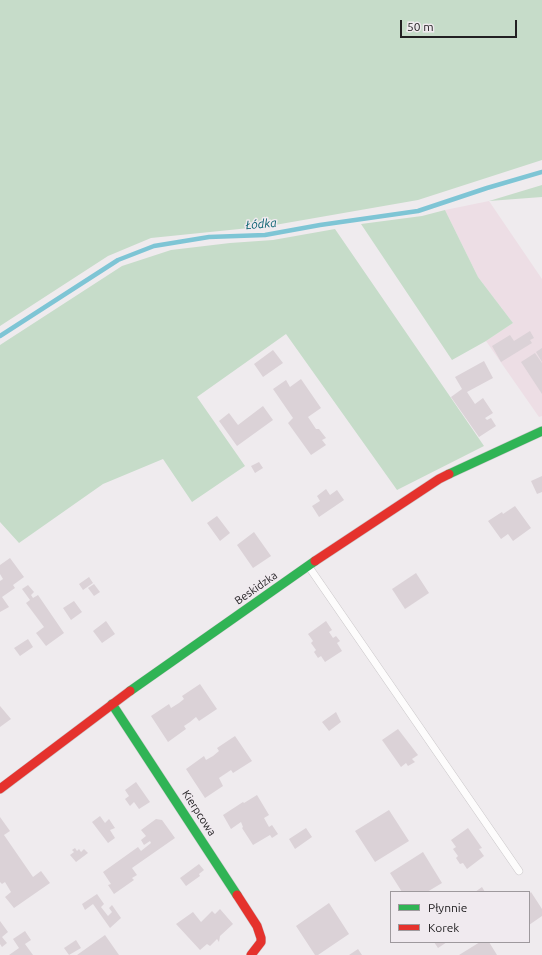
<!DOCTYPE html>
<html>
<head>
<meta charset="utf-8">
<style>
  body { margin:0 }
  #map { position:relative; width:542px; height:955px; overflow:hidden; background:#efebee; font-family:Ubuntu,sans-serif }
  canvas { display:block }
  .legend { position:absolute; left:390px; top:891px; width:140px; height:52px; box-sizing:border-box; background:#f0eaef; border:1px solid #9e999d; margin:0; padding:5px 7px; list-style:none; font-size:12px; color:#222022 }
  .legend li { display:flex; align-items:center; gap:8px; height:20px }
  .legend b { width:20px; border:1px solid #9e999d }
  .scale { position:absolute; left:400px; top:20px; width:117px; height:18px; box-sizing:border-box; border:2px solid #222022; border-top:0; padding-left:5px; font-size:12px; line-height:14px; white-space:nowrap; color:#222022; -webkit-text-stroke:3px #f0eaef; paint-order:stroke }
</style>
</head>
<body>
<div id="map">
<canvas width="542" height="955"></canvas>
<ul class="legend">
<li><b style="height:5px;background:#30b455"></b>Płynnie</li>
<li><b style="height:5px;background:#e5322d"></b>Korek</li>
</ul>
<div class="scale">50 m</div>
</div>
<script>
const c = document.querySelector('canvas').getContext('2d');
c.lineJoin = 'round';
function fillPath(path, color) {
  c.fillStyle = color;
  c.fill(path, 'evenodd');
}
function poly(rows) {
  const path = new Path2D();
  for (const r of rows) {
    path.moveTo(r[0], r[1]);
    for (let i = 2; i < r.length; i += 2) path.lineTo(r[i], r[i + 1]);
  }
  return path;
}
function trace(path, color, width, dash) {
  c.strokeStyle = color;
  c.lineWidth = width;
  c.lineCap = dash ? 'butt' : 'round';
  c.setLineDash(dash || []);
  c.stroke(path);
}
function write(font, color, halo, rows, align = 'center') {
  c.font = font + ' Ubuntu,sans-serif';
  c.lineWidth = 3;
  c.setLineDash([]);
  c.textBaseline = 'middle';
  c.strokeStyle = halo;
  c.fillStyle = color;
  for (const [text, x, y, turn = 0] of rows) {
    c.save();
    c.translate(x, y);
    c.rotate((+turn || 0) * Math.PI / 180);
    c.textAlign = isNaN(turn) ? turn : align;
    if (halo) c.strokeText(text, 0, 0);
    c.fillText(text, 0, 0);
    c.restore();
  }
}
const industrial = poly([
  [489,201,542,279,542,416,539,417,486,341,513,323,478,277,445,210]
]);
const green = poly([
  [0,0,542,0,542,160,418,200,269,226,151,238,108,256,0,326],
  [542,185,542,197,489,201],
  [445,210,478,277,513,323,486,341,452,360,361,224,422,216],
  [335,229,484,446,397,490,286,334,197,397,245,466,192,502,163,459,103,484,19,543,0,522,0,345,122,266,171,250,230,243,273,240]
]);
const stream = poly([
  [0,336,118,260,154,246,209,237,265,235,320,225,418,211,487,188,542,172]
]);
const building = poly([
  [530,331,534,338,530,340,532,343,501,362,492,346,510,335,514,341],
  [542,348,542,362,536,352],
  [273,350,283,363,263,377,254,364],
  [535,353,542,363,542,394,521,362],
  [484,361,493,378,467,392,475,404,483,398,493,413,485,418,487,420,491,418,496,426,479,437,451,397,462,389,455,377],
  [301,379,321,408,308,417,316,429,319,429,326,438,322,440,326,445,311,455,288,423,293,418,273,389,286,380,290,387],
  [263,406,273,420,237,446,219,421,229,413,238,425],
  [259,462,263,468,255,473,251,466],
  [542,476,542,492,537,494,531,481],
  [326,489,330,495,337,490,344,500,319,517,312,506,320,501,317,496],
  [515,506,531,528,513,541,508,534,501,539,488,521,502,512,503,514],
  [217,516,230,533,220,541,207,523],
  [254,532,271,556,253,568,237,545],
  [10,558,24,577,13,585,15,588,2,597,9,607,0,612,0,581,3,579,0,574,0,565],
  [416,573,429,593,405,609,392,589],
  [89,577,93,583,83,590,79,584],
  [94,584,100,592,94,596,88,588],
  [28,585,34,592,31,595,33,598,38,595,64,633,46,646,36,633,44,627,26,603,30,600,22,589],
  [74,601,82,612,71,620,63,608],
  [106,621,115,634,102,643,93,631],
  [326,621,332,630,329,632,333,638,336,636,340,641,337,643,342,651,325,662,321,656,318,658,314,652,316,650,311,643,313,641,308,634],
  [28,639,33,647,20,656,14,648],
  [200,684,217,709,199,721,196,717,190,722,184,726,186,729,168,742,151,716,169,704,171,708,179,703,184,699,182,696],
  [0,706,11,719,0,727],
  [336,712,341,722,329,731,322,722],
  [398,729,418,755,412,759,415,762,408,766,406,763,401,767,382,740],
  [235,736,252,761,233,773,231,770,219,778,223,786,205,798,186,769,204,756,206,760,213,756,219,751,217,748],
  [136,782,150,802,139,809,134,802,130,806,125,799,129,796,125,790],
  [257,795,269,815,264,818,269,827,272,825,278,834,272,838,270,835,253,845,242,828,243,827,241,822,231,829,223,815,243,802,244,803],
  [389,810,409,841,375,862,355,831],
  [100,816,105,823,109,819,115,828,110,830,115,838,108,843,92,822],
  [0,817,10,831,4,835,33,877,41,871,50,883,14,908,5,897,11,892,5,882,2,884,0,882],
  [156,819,162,820,175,838,132,868,137,875,132,878,134,880,114,894,108,885,111,884,103,872,138,847,141,851,151,843,150,841,144,845,141,840,146,836,141,830],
  [306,828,312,837,295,849,289,839],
  [468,828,482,848,479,849,484,856,467,869,463,863,460,864,456,858,458,856,453,849,456,847,451,840],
  [75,848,77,851,79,849,81,852,84,849,88,853,76,862,70,855,74,852,72,850],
  [423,852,442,883,427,892,402,892,390,873],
  [199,864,204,870,199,874,200,876,186,886,180,878],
  [482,887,485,892,475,892],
  [531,892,542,909,542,916,529,925,529,894],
  [97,894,104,904,101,907,108,916,112,912,109,908,112,905,121,918,110,928,93,904,85,910,82,904],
  [329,903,349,934,318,955,315,955,296,926],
  [220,909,233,924,220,936,219,942,217,939,210,946,207,944,200,950,176,924,193,912,201,922,212,911,215,914],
  [0,921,8,932,2,937,7,943,2,947,0,944],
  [25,931,31,940,25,944,33,955,9,955,19,948,13,939],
  [105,935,119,955,77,955],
  [76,940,81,948,69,955,64,948],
  [434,942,447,942,438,948],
  [480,942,489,942,497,955,459,955],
  [358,949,362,955,349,955]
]);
const lane = poly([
  [309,567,519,871]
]);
const fast = poly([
  [449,474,542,431],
  [130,691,315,561],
  [112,704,237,895]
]);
const jam = poly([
  [315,561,439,479,449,474],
  [0,789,130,691],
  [237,895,257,926,261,938,261,942,251,955]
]);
const streetNames = [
  ["Beskidzka",256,588,-35],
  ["Kierpcowa",199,813,57]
];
const waterNames = [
  ["Łódka",261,224,-5]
];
fillPath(industrial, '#eddee5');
fillPath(green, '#c6dcc9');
trace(stream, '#7ec5d5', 4.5);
fillPath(building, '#dbd2d7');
trace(lane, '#cac7c9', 8);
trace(fast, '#cac7c9', 10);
trace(jam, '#cac7c9', 10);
trace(lane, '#fdfcfc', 7);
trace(fast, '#30b455', 9);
trace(jam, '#e5322d', 9);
write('11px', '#222022', '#f0eaef', streetNames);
write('italic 12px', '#0a6271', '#f0eaef', waterNames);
</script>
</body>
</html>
